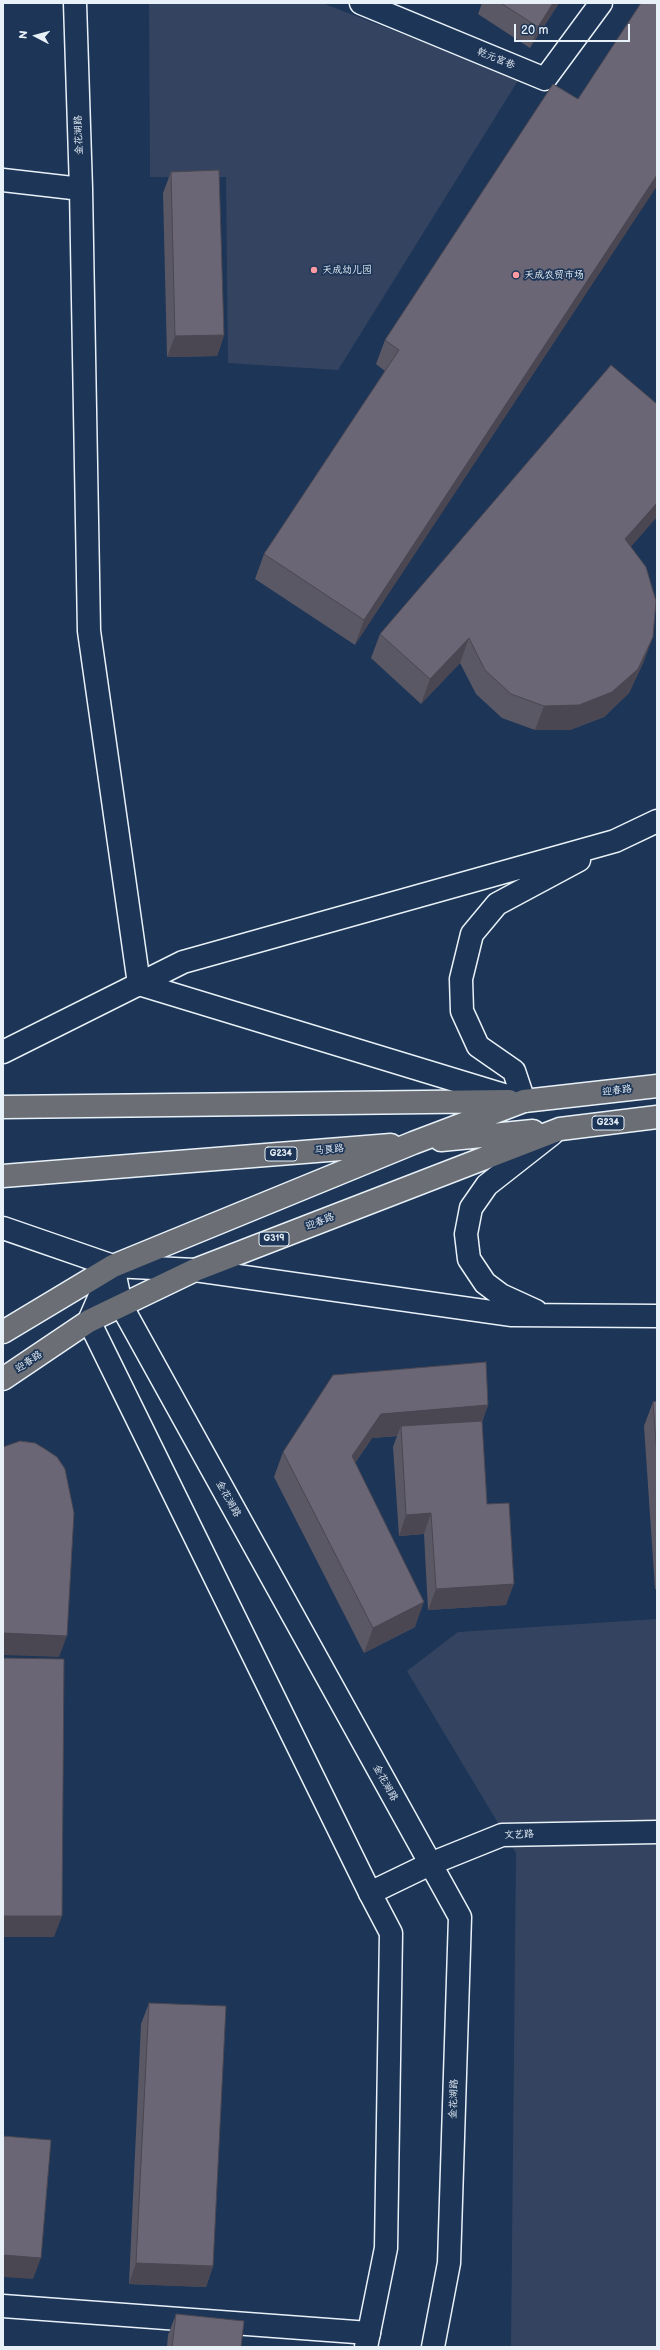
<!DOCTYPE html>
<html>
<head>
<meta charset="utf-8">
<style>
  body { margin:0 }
  #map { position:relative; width:660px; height:2350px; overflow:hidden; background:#1d3557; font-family:"Balsamiq Sans",sans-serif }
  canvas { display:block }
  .frame { position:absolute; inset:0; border:4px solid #e8f1f8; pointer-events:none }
  .north { position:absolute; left:16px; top:16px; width:40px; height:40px; -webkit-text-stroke:3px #1d3557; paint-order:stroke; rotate:276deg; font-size:11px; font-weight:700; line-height:16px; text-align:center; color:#e8f1f8 }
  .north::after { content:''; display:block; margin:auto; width:14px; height:18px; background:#e8f1f8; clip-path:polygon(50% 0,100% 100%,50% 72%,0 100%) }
  .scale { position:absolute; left:514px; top:24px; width:116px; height:18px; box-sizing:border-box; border:2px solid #e8f1f8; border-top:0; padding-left:5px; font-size:12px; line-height:14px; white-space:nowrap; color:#e8f1f8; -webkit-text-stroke:3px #1d3557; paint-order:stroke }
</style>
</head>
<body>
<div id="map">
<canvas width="660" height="2350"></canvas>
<div class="frame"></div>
<div class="north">N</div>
<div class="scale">20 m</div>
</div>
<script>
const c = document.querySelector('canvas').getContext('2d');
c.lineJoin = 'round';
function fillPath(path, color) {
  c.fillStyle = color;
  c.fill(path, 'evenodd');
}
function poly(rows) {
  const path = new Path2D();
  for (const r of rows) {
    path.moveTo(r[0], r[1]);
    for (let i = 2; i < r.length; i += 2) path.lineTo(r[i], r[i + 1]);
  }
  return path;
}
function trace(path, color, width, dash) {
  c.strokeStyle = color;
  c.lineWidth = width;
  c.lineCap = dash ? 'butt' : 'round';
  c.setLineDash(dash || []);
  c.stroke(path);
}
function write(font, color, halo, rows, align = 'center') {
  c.font = font + ' "Balsamiq Sans","LXGW WenKai TC",sans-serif';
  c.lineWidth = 3.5;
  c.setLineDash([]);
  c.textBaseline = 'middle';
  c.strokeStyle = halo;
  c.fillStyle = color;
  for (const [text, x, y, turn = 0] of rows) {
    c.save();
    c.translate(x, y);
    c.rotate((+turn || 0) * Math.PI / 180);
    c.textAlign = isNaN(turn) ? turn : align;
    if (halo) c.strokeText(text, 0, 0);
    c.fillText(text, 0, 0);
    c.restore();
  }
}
const built = poly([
  [149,3,322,3,519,79,338,370,228,363,226,177,150,177],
  [657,1619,657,2347,511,2347,516,1853,407,1671,458,1632]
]);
const service = poly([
  [3,2306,369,2333]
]);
const minor = poly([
  [361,3,545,79,601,3]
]);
const tertiary = poly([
  [75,3,81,189,89,631,139,984,517,1099],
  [3,180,81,189],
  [3,1052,183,962,615,841,657,821],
  [524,1101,514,1071,478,1046,462,1011,461,979,472,934,497,904,579,860],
  [3,1228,113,1266,195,1270,512,1315,657,1316],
  [536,1311,501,1295,485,1283,469,1259,466,1234,471,1208,487,1185,552,1134],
  [370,1893,430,1864,502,1835,657,1832]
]);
const secondary = poly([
  [113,1266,121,1305,460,1917,449,2263,433,2347],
  [113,1266,89,1321,370,1893,391,1933,386,2248,366,2347]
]);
const trunk = poly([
  [3,1107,509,1101],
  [441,1140,533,1131],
  [3,1176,391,1145],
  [3,1332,113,1266,413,1143,524,1101,657,1086],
  [3,1379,89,1321,195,1270,560,1129,657,1117]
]);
const wall = poly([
  [482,3,559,3,530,48,478,14],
  [578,99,355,645,255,579,264,554,385,371,376,364,385,340],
  [171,172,224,335,217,356,167,357,163,193],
  [631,547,644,661,629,693,604,717,570,730,535,730,502,718,476,694,460,663,421,704,371,658,380,634],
  [657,1401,657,1589,655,1589,644,1426,653,1402],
  [488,1405,482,1422,487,1504,506,1605,428,1610,424,1534,399,1536,393,1447,397,1436,372,1438,355,1463,415,1627,364,1653,274,1477,283,1452],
  [149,2003,213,2266,206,2287,129,2284,141,2024],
  [176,2314,241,2347,167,2347,168,2335]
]);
const shadedWall = poly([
  [553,3,559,3,530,48,538,27],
  [657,175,657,186,355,645,364,620],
  [224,335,217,356,167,357,175,336],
  [657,503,657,517,616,564,625,539],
  [653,637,644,661,629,693,604,717,570,730,535,730,544,706],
  [469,638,460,663,421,704,430,679],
  [488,1405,479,1429,401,1426,397,1436,372,1438,343,1481,352,1456,381,1414],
  [431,1513,424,1534,399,1536,406,1515],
  [514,1584,506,1605,428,1610,436,1589],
  [424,1602,415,1627,364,1653,373,1628],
  [3,1633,67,1636,59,1657,3,1655],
  [3,1916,62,1916,54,1937,3,1937],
  [3,2255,41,2258,33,2279,3,2277],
  [136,2263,213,2266,206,2287,129,2284]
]);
const building = poly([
  [501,3,553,3,538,27,501,3],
  [641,3,657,3,657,175,364,620,264,554,399,350,385,340,553,84,578,99,641,3],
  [219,170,224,335,175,336,171,172,219,170],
  [611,365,657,404,657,503,625,539,646,567,656,601,653,637,638,669,612,692,579,705,544,706,511,694,485,670,469,638,430,679,380,634,611,365],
  [486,1362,488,1405,381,1414,352,1456,424,1602,373,1628,283,1452,333,1375,486,1362],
  [657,1401,657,1455,653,1402,657,1401],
  [482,1421,487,1504,509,1503,514,1584,436,1589,431,1513,406,1515,401,1426,482,1421],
  [20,1441,35,1443,45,1449,57,1457,65,1469,74,1513,67,1636,3,1633,3,1447,20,1441],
  [3,1658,64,1659,62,1916,3,1916,3,1658],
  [149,2003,226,2006,213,2266,136,2263,149,2003],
  [3,2136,51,2140,41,2258,3,2255,3,2136],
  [176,2314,244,2321,241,2347,172,2347,176,2314]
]);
const markers = [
  [314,270,4,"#ff9aa2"],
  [516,275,4,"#ff9aa2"]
];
const shields = [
  [608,1123,32],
  [281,1154,32],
  [274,1239,30]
];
const shieldNames = [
  ["G234",608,1123],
  ["G234",281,1154],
  ["G319",274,1239]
];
const streetNames = [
  ["乾元宫巷",496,59,22],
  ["金花湖路",79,135,-92],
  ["迎春路",617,1091,-7],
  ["马良路",329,1150,-5],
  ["迎春路",320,1222,-21],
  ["迎春路",29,1362,-34],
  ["金花湖路",228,1499,61],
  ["金花湖路",385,1783,61],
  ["文艺路",519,1835,-3],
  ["金花湖路",454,2099,-88]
];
const poiNames = [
  ["天成幼儿园",322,270],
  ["天成农贸市场",524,275]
];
fillPath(built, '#344460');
trace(service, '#e8f1f8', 25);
trace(minor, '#e8f1f8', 25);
trace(tertiary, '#e8f1f8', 25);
trace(secondary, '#e8f1f8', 25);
trace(trunk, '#e8f1f8', 25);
trace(service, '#1d3557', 22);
trace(minor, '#1d3557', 22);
trace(tertiary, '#1d3557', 22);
trace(secondary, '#1d3557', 22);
trace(trunk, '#6b6f75', 22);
fillPath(wall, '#5b5865');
fillPath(shadedWall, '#4a4752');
fillPath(building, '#6a6675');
trace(building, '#4a4752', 1);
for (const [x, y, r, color] of markers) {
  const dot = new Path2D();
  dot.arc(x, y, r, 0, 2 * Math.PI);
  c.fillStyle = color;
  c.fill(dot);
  trace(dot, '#1d3557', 1.5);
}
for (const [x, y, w] of shields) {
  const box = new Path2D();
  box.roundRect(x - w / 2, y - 7, w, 14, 3);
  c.fillStyle = '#1d3557';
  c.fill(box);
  trace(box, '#e8f1f8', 1);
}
write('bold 9px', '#e8f1f8', null, shieldNames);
write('10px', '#e8f1f8', '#1d3557', streetNames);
write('10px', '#e8f1f8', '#1d3557', poiNames, 'left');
</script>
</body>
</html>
